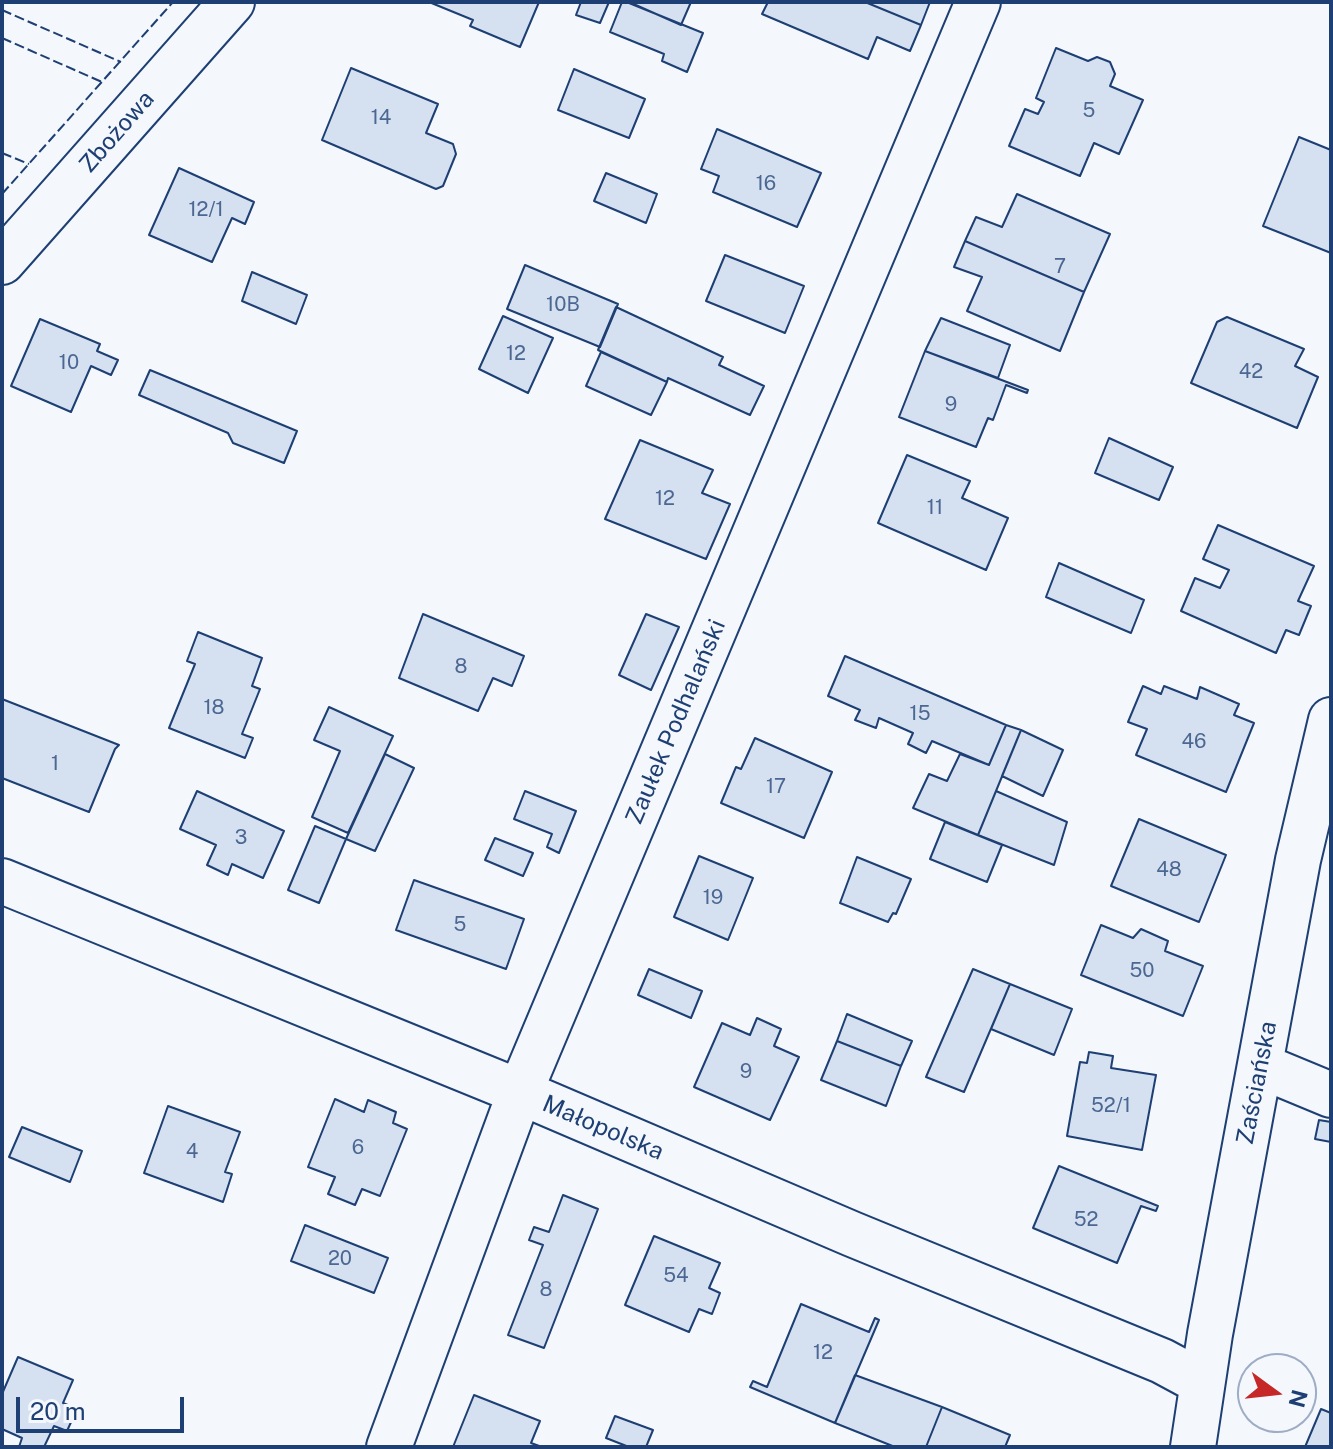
<!DOCTYPE html>
<html>
<head>
<meta charset="utf-8">
<style>
  body { margin:0 }
  #map { position:relative; width:1333px; height:1449px; overflow:hidden; background:#f4f7fb; font-family:"Public Sans",sans-serif }
  canvas { display:block }
  .frame { position:absolute; inset:0; border:4px solid #1d3f73; pointer-events:none }
  .north { position:absolute; left:1237px; top:1353px; width:80px; height:80px; box-sizing:border-box; background:#f4f7fb; border:2px solid #9eadc5; border-radius:50%; rotate:105deg; font-size:22px; font-weight:700; line-height:32px; text-align:center; color:#1d3f73 }
  .north::after { content:''; display:block; margin:auto; width:28px; height:36px; background:#c62828; clip-path:polygon(50% 0,100% 100%,50% 72%,0 100%) }
  .scale { position:absolute; left:16px; top:1397px; width:168px; height:36px; box-sizing:border-box; border:4px solid #1d3f73; border-top:0; padding-left:10px; font-size:24px; line-height:28px; white-space:nowrap; color:#1d3f73; -webkit-text-stroke:6px #f4f7fb; paint-order:stroke }
</style>
</head>
<body>
<div id="map">
<canvas width="1333" height="1449"></canvas>
<div class="frame"></div>
<div class="north">N</div>
<div class="scale">20 m</div>
</div>
<script>
const c = document.querySelector('canvas').getContext('2d');
c.lineJoin = 'round';
function fillPath(path, color) {
  c.fillStyle = color;
  c.fill(path, 'evenodd');
}
function poly(rows) {
  const path = new Path2D();
  for (const r of rows) {
    path.moveTo(r[0], r[1]);
    for (let i = 2; i < r.length; i += 2) path.lineTo(r[i], r[i + 1]);
  }
  return path;
}
function trace(path, color, width, dash) {
  c.strokeStyle = color;
  c.lineWidth = width;
  c.lineCap = dash ? 'butt' : 'round';
  c.setLineDash(dash || []);
  c.stroke(path);
}
function write(font, color, halo, rows, align = 'center') {
  c.font = font + ' "Public Sans",sans-serif';
  c.lineWidth = 6;
  c.setLineDash([]);
  c.textBaseline = 'middle';
  c.strokeStyle = halo;
  c.fillStyle = color;
  for (const [text, x, y, turn = 0] of rows) {
    c.save();
    c.translate(x, y);
    c.rotate((+turn || 0) * Math.PI / 180);
    c.textAlign = isNaN(turn) ? turn : align;
    if (halo) c.strokeText(text, 0, 0);
    c.fillText(text, 0, 0);
    c.restore();
  }
}
const building = poly([
  [429,2,539,2,520,47,470,26,473,20,429,2],
  [581,2,609,2,600,23,576,15,581,2],
  [622,2,629,3,703,33,687,72,662,61,664,54,610,32,622,2],
  [629,2,691,2,681,25,629,2],
  [768,2,865,2,921,25,910,51,877,37,868,59,762,14,768,2],
  [865,2,930,2,921,25,865,2],
  [1056,48,1088,61,1097,57,1110,62,1115,74,1110,86,1143,100,1119,154,1094,143,1080,176,1009,146,1025,109,1038,114,1044,102,1036,98,1056,48],
  [351,68,438,104,426,133,453,144,456,154,443,186,436,189,322,140,351,68],
  [574,69,645,99,629,138,558,110,574,69],
  [717,129,821,173,797,227,713,192,719,176,701,169,717,129],
  [1299,137,1331,150,1331,253,1263,226,1299,137],
  [179,168,254,202,245,224,232,218,212,262,149,235,179,168],
  [606,173,657,194,646,223,594,201,606,173],
  [1017,194,1110,234,1084,292,965,241,976,217,1002,227,1017,194],
  [965,241,1084,292,1060,351,967,311,982,277,954,267,965,241],
  [725,255,804,286,785,333,706,301,725,255],
  [525,265,618,304,600,347,507,309,525,265],
  [252,272,307,295,296,324,242,301,252,272],
  [616,307,723,357,719,365,764,386,750,415,668,378,667,382,598,350,616,307],
  [503,316,553,338,528,393,479,369,503,316],
  [1227,317,1304,349,1295,366,1318,377,1297,428,1191,383,1217,322,1227,317],
  [941,318,1010,345,998,378,925,351,941,318],
  [40,319,100,344,97,351,118,360,111,375,91,366,71,412,11,386,40,319],
  [925,351,1028,390,1027,393,1006,385,993,420,988,418,976,447,899,417,925,351],
  [601,352,667,382,651,415,586,386,601,352],
  [150,370,297,431,284,463,233,443,228,433,139,395,150,370],
  [1109,438,1173,467,1159,500,1095,473,1109,438],
  [640,440,713,470,702,493,730,504,706,559,605,519,640,440],
  [907,455,970,481,962,498,1008,518,986,570,878,523,907,455],
  [1218,525,1314,566,1298,601,1311,606,1299,635,1286,630,1276,653,1181,611,1195,578,1220,588,1229,570,1203,559,1218,525],
  [1059,563,1144,600,1131,633,1046,597,1059,563],
  [423,614,524,656,512,686,493,678,478,711,399,678,423,614],
  [646,614,679,627,651,690,619,675,646,614],
  [198,632,262,658,252,686,260,689,242,734,253,738,245,758,169,728,195,664,187,661,198,632],
  [845,656,1006,725,989,765,932,741,926,753,908,744,913,733,879,718,876,728,855,720,860,710,828,696,845,656],
  [1143,686,1161,694,1164,686,1197,699,1200,687,1239,704,1234,715,1254,723,1226,792,1136,755,1147,729,1128,722,1143,686],
  [2,699,119,745,115,749,89,812,2,778,2,699],
  [329,707,393,736,348,833,312,817,340,751,314,740,329,707],
  [1006,725,1021,730,978,835,913,808,929,774,947,781,960,754,989,765,1006,725],
  [1021,730,1063,750,1043,796,1002,776,1021,730],
  [755,738,832,772,804,838,721,803,736,767,741,769,755,738],
  [385,754,414,768,375,851,346,839,385,754],
  [197,791,284,831,263,878,232,864,228,875,207,865,216,845,180,829,197,791],
  [525,791,576,811,559,853,547,847,552,834,514,819,525,791],
  [996,791,1067,822,1054,865,978,835,996,791],
  [1139,819,1226,855,1199,922,1111,886,1139,819],
  [945,822,1002,845,987,882,930,859,945,822],
  [315,826,346,839,319,903,288,890,315,826],
  [495,838,533,853,523,876,485,860,495,838],
  [699,856,753,878,728,940,674,917,699,856],
  [857,857,911,879,896,914,893,913,888,922,840,903,857,857],
  [414,880,524,919,506,969,396,930,414,880],
  [1101,925,1133,938,1141,929,1168,941,1165,951,1203,966,1183,1016,1081,975,1101,925],
  [649,969,702,991,691,1018,638,995,649,969],
  [973,969,1010,984,964,1092,926,1077,973,969],
  [1010,984,1072,1009,1054,1055,991,1029,1010,984],
  [847,1014,912,1041,901,1066,837,1041,847,1014],
  [757,1018,781,1029,774,1046,799,1057,770,1120,694,1087,722,1023,750,1035,757,1018],
  [837,1041,901,1066,886,1106,821,1080,837,1041],
  [1089,1052,1113,1056,1111,1068,1156,1075,1142,1150,1067,1136,1080,1062,1087,1063,1089,1052],
  [335,1099,364,1112,368,1100,396,1112,393,1123,407,1129,380,1196,362,1189,355,1205,328,1194,335,1177,308,1167,335,1099],
  [168,1106,240,1132,225,1172,232,1174,223,1202,144,1173,168,1106],
  [1319,1120,1331,1122,1331,1142,1315,1139,1319,1120],
  [22,1127,82,1151,70,1182,9,1157,22,1127],
  [1059,1166,1158,1206,1156,1211,1141,1206,1117,1263,1033,1228,1059,1166],
  [563,1195,598,1209,544,1348,508,1335,543,1245,529,1240,534,1227,549,1232,563,1195],
  [305,1225,388,1258,374,1293,291,1261,305,1225],
  [654,1236,720,1263,709,1288,720,1293,712,1314,699,1309,689,1332,625,1305,654,1236],
  [801,1304,869,1332,875,1318,879,1320,835,1423,750,1387,753,1381,767,1387,801,1304],
  [18,1357,73,1380,63,1403,77,1409,67,1431,54,1426,44,1447,19,1447,22,1438,2,1429,2,1394,18,1357],
  [855,1375,942,1407,926,1447,895,1447,835,1423,855,1375],
  [474,1395,540,1421,531,1443,542,1447,453,1447,474,1395],
  [942,1407,1010,1435,1005,1447,926,1447,942,1407],
  [1321,1409,1331,1413,1331,1447,1305,1447,1321,1409],
  [615,1416,653,1430,646,1447,629,1447,606,1438,615,1416]
]);
const minor = poly([
  [2,262,232,2],
  [2,881,520,1092,852,1234,1162,1361,1201,1382],
  [1261,1066,1331,1095],
  [389,1447,520,1092,978,2],
  [1193,1447,1210,1334,1298,860,1331,720]
]);
const fence = poly([
  [2,10,121,62],
  [2,38,102,82],
  [2,153,29,164],
  [2,194,173,2]
]);
const numberNames = [
  ["5",1089,111],
  ["14",381,118],
  ["16",766,184],
  ["12/1",206,210],
  ["7",1060,267],
  ["10B",563,305],
  ["12",516,354],
  ["10",69,363],
  ["42",1251,372],
  ["9",951,405],
  ["12",665,499],
  ["11",935,508],
  ["8",461,667],
  ["18",214,708],
  ["15",920,714],
  ["46",1194,742],
  ["1",55,764],
  ["17",776,787],
  ["3",241,838],
  ["48",1169,870],
  ["19",713,898],
  ["5",460,925],
  ["50",1142,971],
  ["9",746,1072],
  ["52/1",1111,1106],
  ["6",358,1148],
  ["4",192,1152],
  ["52",1086,1220],
  ["20",340,1259],
  ["54",676,1276],
  ["8",546,1290],
  ["12",823,1353]
];
const streetNames = [
  ["Zbożowa",117,132,-49],
  ["Zaułek Podhalański",676,722,-67],
  ["Zaściańska",1257,1083,-79],
  ["Małopolska",603,1128,23]
];
fillPath(building, '#d5e0f0');
trace(building, '#1d3f73', 2);
trace(minor, '#1d3f73', 48);
trace(minor, '#f4f7fb', 44);
trace(fence, '#1d3f73', 2, [10, 4]);
write('20px', '#4b6792', null, numberNames);
write('24px', '#1d3f73', '#f4f7fb', streetNames);
</script>
</body>
</html>
